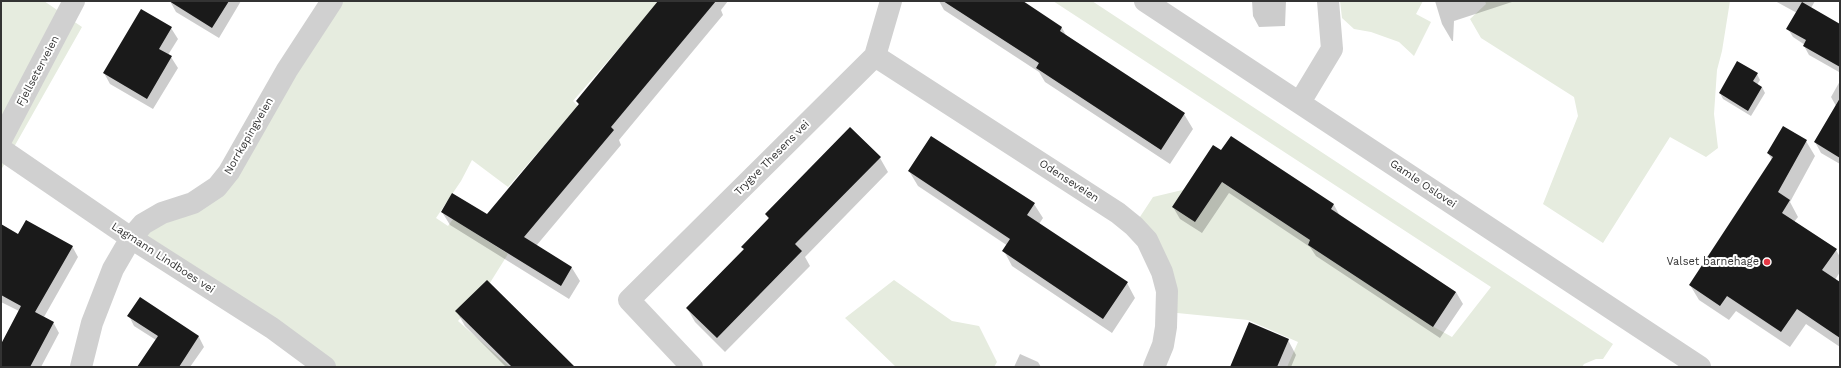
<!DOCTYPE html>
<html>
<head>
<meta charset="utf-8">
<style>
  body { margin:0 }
  #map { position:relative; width:1841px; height:368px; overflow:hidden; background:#fff; font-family:"Work Sans",sans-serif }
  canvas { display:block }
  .frame { position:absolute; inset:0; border:2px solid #333; pointer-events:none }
</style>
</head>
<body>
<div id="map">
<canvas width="1841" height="368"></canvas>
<div class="frame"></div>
</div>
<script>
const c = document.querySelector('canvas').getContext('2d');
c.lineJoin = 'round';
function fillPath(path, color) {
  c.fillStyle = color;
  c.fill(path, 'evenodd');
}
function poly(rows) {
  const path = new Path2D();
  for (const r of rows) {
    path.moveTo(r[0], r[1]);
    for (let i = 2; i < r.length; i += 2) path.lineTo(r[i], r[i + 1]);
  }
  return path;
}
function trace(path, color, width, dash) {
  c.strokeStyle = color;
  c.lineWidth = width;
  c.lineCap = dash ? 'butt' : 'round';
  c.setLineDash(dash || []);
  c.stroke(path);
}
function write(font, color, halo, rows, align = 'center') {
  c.font = font + ' "Work Sans",sans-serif';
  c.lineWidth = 4;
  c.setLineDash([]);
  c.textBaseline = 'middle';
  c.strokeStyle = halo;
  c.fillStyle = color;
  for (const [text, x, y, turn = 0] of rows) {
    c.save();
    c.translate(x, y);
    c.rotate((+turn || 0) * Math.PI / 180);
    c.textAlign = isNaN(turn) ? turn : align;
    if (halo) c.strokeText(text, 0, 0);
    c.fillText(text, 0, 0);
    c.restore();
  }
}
const green = poly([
  [1,1,44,1,82,27,1,170],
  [342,1,660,1,573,101,578,106,508,187,472,160,461,181,436,218,448,226,453,219,508,254,488,286,458,321,510,367,322,367,131,238,217,187],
  [1053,1,1092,1,1613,344,1603,359,1596,359,1584,364,1582,367,1287,367,1298,342,1248,320,1167,312,1134,226,1153,197,1220,181,1310,240,1308,245,1434,327,1452,337,1491,287],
  [1340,1,1423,1,1416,14,1431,22,1414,56,1399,42,1371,32,1354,29,1342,18],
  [1485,1,1730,1,1722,51,1717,70,1714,114,1718,148,1706,157,1670,137,1603,243,1543,204,1578,116,1574,97,1481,38,1470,19,1486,4],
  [894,280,952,321,979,326,997,362,994,367,896,367,845,318]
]);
const shadow = poly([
  [170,1,241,1,219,38,176,12],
  [660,1,728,1,721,10,723,15,619,140,621,145,536,246,572,268,580,281,569,299,450,225,442,212,487,216,579,105,577,101],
  [939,1,1021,1,1062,28,1067,37,1184,114,1193,129,1170,164,1045,82,1039,72,944,10],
  [1252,1,1286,1,1285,26,1259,27,1253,16],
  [1435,1,1515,1,1454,21,1453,41,1452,41,1442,24],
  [1775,1,1815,1,1811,8,1840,25,1839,72,1809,55,1804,46,1805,45,1793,37,1788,29,1797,13],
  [171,28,178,39,168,55,171,57,178,68,153,109,110,84,104,73],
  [1757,74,1760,80,1757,85,1762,87,1765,93,1751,116,1723,99,1720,93],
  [1840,81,1840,164,1821,153,1815,142,1836,106,1831,97],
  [1806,141,1815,156,1790,202,1798,217,1794,222,1836,250,1840,257,1840,272,1835,280,1840,284,1840,347,1806,324,1790,347,1736,311,1729,320,1699,300,1690,285,1772,160,1768,153],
  [1213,147,1334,205,1340,216,1456,292,1463,304,1440,338,1316,256,1310,247,1229,193,1202,233,1180,219,1173,207],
  [880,158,888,172,805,257,810,266,725,352,695,322,687,308,744,250,743,247,769,220,766,214],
  [909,171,1034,204,1043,218,1039,224,1127,283,1135,298,1112,333,1012,266,1004,251,1008,246,918,186],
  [18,236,72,246,78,257,44,317,53,322,59,333,41,367,1,367,1,346,19,311,1,302,1,238],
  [140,298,199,337,204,347,190,367,139,367,156,340,134,326,129,316],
  [457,312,574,367,506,367,465,326],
  [1288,340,1296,355,1291,367,1231,367],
  [1020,354,1038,362,1041,367,1014,367]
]);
const building = poly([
  [169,1,229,1,212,28],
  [658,1,716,1,611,127,614,130,524,237,572,267,561,286,441,212,452,193,487,214,579,104,576,101],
  [943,1,1023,1,1062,27,1060,31,1185,113,1161,150,1036,68,1039,63],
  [1802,2,1840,24,1840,67,1803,46,1806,40,1786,29],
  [141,9,172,27,159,49,172,56,147,99,103,73],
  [1737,61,1758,73,1753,81,1762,87,1748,111,1719,93],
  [1840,98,1840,158,1814,142],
  [1783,126,1807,140,1778,192,1790,200,1782,213,1837,249,1822,270,1840,282,1840,338,1797,309,1781,332,1727,296,1720,306,1689,285,1773,157,1767,153],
  [850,127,881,157,795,244,802,251,717,338,686,308,744,249,741,247,769,218,765,214],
  [931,136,1035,203,1027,215,1128,282,1103,319,1002,251,1010,239,908,171],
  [1231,136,1334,204,1331,209,1456,292,1433,327,1308,245,1310,240,1222,182,1195,222,1172,207,1213,145,1221,150],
  [26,220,73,246,35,312,54,322,30,367,1,367,1,344,21,306,1,295,1,224,18,234],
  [487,280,575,367,512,367,455,311],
  [140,297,199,336,179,367,137,367,158,336,127,316],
  [1249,322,1289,339,1277,367,1230,367]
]);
const minor = poly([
  [1145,1,1700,367],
  [875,56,1118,213,1134,226,1147,240,1162,272,1167,291,1166,327,1163,345,1154,367],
  [1300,102,1332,49,1328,1],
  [1,140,74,1],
  [1,149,131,238,272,328,325,367],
  [81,367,92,323,113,269,131,238,143,224,162,213,193,203,217,187,229,172,287,70,332,1],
  [692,367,629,300,875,56,891,1]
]);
const markers = [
  [1767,262,4,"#e63946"]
];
const streetNames = [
  ["Fjellseterveien",38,71,-62],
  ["Norrkøpingveien",249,136,-60],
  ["Trygve Thesens vei",772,158,-45],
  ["Odenseveien",1069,181,33],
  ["Gamle Oslovei",1423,184,34],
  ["Lagmann Lindboes vei",163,258,33]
];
const poiNames = [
  ["Valset barnehage",1759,262]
];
fillPath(green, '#e6ecdf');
fillPath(shadow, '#0003');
fillPath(building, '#1a1a1a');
trace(minor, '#d0d0d0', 22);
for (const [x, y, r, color] of markers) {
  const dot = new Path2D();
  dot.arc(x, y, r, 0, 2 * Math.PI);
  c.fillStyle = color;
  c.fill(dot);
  trace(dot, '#fff', 1.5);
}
write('11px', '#333', '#fff', streetNames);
write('11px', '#333', '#fff', poiNames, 'right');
</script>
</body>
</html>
